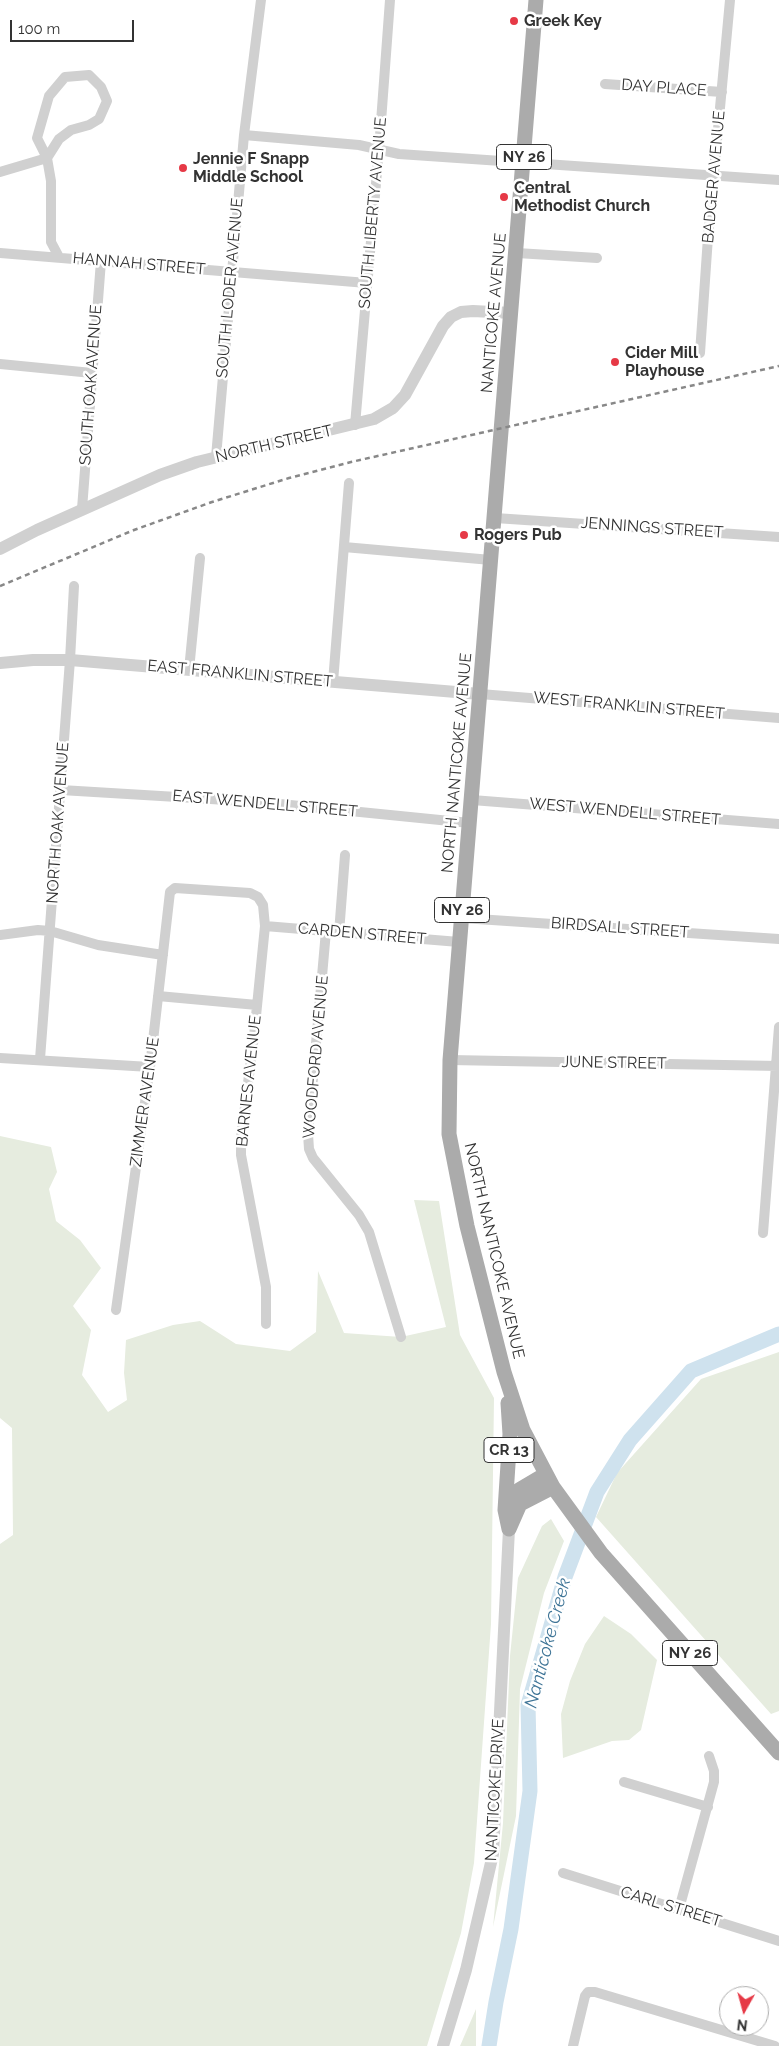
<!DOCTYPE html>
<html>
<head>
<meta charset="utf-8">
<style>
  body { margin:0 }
  #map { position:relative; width:779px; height:2046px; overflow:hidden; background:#fff; font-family:Raleway,sans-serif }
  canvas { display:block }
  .north { position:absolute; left:719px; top:1986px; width:50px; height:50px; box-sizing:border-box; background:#fff; border:1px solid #adadad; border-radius:50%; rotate:187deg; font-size:14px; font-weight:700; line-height:20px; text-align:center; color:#333 }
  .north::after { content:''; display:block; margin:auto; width:18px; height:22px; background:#e63946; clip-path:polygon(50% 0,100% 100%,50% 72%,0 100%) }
  .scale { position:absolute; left:10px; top:20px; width:124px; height:22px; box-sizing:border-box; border:2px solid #333; border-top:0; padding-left:6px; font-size:15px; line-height:18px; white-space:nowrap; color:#333; -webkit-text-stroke:4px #fff; paint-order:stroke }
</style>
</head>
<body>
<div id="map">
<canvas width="779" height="2046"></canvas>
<div class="north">N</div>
<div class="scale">100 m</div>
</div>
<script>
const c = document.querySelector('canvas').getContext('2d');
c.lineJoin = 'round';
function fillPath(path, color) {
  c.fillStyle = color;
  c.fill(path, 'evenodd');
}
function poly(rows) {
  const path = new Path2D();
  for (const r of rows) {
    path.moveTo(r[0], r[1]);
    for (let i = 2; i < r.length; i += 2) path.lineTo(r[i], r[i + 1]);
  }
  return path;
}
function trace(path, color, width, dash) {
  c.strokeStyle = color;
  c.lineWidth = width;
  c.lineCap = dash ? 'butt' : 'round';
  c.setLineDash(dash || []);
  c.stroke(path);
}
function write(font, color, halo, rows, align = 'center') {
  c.font = font + ' Raleway,sans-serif';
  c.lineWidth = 5;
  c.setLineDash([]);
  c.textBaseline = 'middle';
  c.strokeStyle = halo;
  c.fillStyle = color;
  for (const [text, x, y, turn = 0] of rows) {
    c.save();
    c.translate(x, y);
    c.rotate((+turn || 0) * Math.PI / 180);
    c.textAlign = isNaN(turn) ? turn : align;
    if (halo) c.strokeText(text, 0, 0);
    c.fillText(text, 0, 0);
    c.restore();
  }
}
const green = poly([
  [0,1136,51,1147,57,1172,49,1189,56,1221,80,1240,101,1268,73,1306,91,1330,82,1375,108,1412,127,1400,124,1373,126,1340,173,1325,200,1321,236,1344,290,1351,316,1332,318,1271,344,1333,401,1337,446,1327,414,1200,439,1201,460,1335,494,1398,491,1624,474,1863,461,1933,427,2046,0,2046,0,1544,13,1535,12,1428,0,1418],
  [779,1352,779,1711,771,1714,596,1517,617,1473,701,1379],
  [551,1519,564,1541,544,1593,520,1689,516,1816,493,1927,503,1823,510,1656,518,1578,542,1526],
  [604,1616,631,1634,657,1660,641,1730,629,1740,612,1741,563,1758,561,1714,570,1681,585,1644],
  [476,2009,476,2046,460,2046]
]);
const river = poly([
  [489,2046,496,2002,511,1929,530,1791,528,1705,565,1577,597,1492,630,1440,691,1371,779,1334]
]);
const minor = poly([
  [605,84,722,92],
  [244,135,359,145,399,154,779,180],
  [47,158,59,139,71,130,89,125,99,119,107,101,101,87,89,75,65,77,49,96,37,138,47,158,51,181,51,242,59,257],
  [0,172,47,158],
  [0,253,367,283],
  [517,253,597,258],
  [700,353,708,237,730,0],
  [0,364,92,373],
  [355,425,379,149,390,0],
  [216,457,244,135,261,0],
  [82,509,101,261],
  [495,518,779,537],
  [344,547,491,560],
  [189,670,200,558],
  [333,682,349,483],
  [480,694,779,718],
  [61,790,260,802,470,823],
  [472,800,779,824],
  [462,918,779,939],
  [265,926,459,942],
  [326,931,308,1134,309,1149,313,1158,359,1215,369,1232,401,1337],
  [339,933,345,855],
  [0,935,38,930,50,931,98,945,163,955],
  [158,996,257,1005],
  [0,1058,150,1067],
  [40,1059,70,660,74,586],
  [450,1060,779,1066],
  [763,1233,779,1027],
  [116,1310,150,1067,170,892,175,888,250,893,258,897,263,905,265,926,254,1036,241,1138,241,1155,266,1287,266,1324],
  [624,1782,708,1807],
  [563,1873,779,1941],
  [679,1909,714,1782,714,1771,709,1756],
  [573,2046,585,1996,588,1992,595,1992,775,2046]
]);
const tertiary = poly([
  [0,549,37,530,160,475,197,462,374,419,393,408,405,395,443,326,451,317,461,312,473,311,511,313],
  [0,663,33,660,70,660,480,694],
  [443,2046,466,1970,493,1854,509,1529]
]);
const primary = poly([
  [536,0,450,1060,449,1134,467,1226,504,1372,523,1430,553,1487,601,1553,779,1753],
  [508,1403,510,1434,505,1510,509,1529],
  [506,1507,512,1495,519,1490,546,1474],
  [509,1529,520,1504,553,1487]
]);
const rail = poly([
  [0,586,134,530,212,502,289,478,351,462,779,366]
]);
const markers = [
  [514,21,5,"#e63946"],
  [183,168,5,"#e63946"],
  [504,197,5,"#e63946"],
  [615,362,5,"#e63946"],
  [464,535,5,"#e63946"]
];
const shields = [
  [524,157,55],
  [462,910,55],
  [509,1450,50],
  [690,1653,55]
];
const shieldNames = [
  ["NY 26",524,157],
  ["NY 26",462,910],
  ["CR 13",509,1450],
  ["NY 26",690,1653]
];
const poiNames = [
  ["Greek Key",524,21],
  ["Jennie F Snapp",193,159],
  ["Middle School",193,177],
  ["Central",514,188],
  ["Methodist Church",514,206],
  ["Cider Mill",625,353],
  ["Playhouse",625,371],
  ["Rogers Pub",474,535]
];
const streetNames = [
  ["DAY PLACE",664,88,4],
  ["BADGER AVENUE",714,177,-85],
  ["SOUTH LIBERTY AVENUE",373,213,-85],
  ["HANNAH STREET",139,264,5],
  ["SOUTH LODER AVENUE",230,288,-85],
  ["NANTICOKE AVENUE",494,313,-85],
  ["SOUTH OAK AVENUE",91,385,-86],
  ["NORTH STREET",274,444,-13],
  ["JENNINGS STREET",652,528,4],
  ["EAST FRANKLIN STREET",240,674,5],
  ["WEST FRANKLIN STREET",629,706,5],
  ["NORTH NANTICOKE AVENUE",457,763,-85],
  ["EAST WENDELL STREET",265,804,5],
  ["WEST WENDELL STREET",625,812,5],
  ["NORTH OAK AVENUE",58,823,-86],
  ["BIRDSALL STREET",620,928,4],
  ["CARDEN STREET",362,934,5],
  ["WOODFORD AVENUE",316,1057,-85],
  ["JUNE STREET",614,1063,1],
  ["BARNES AVENUE",249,1081,-84],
  ["ZIMMER AVENUE",145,1102,-82],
  ["NORTH NANTICOKE AVENUE",494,1251,77],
  ["NANTICOKE DRIVE",495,1790,-87],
  ["CARL STREET",671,1907,17]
];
const waterNames = [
  ["Nanticoke Creek",548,1643,-75]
];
fillPath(green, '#e6ecdf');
trace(river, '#cfe2ee', 15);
trace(minor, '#d0d0d0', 10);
trace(tertiary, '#d0d0d0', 12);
trace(primary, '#ababab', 15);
trace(rail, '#888', 2.5, [5, 4]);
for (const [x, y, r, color] of markers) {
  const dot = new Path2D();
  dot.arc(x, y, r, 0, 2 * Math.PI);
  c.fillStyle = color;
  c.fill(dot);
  trace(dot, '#fff', 2);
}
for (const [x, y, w] of shields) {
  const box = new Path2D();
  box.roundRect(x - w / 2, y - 12.5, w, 25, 4);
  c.fillStyle = '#fff';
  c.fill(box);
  trace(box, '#333', 1);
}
write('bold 15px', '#333', null, shieldNames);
write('bold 16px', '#333', '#fff', poiNames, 'left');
write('16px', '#333', '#fff', streetNames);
write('italic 18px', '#3f7597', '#fff', waterNames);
</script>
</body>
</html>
